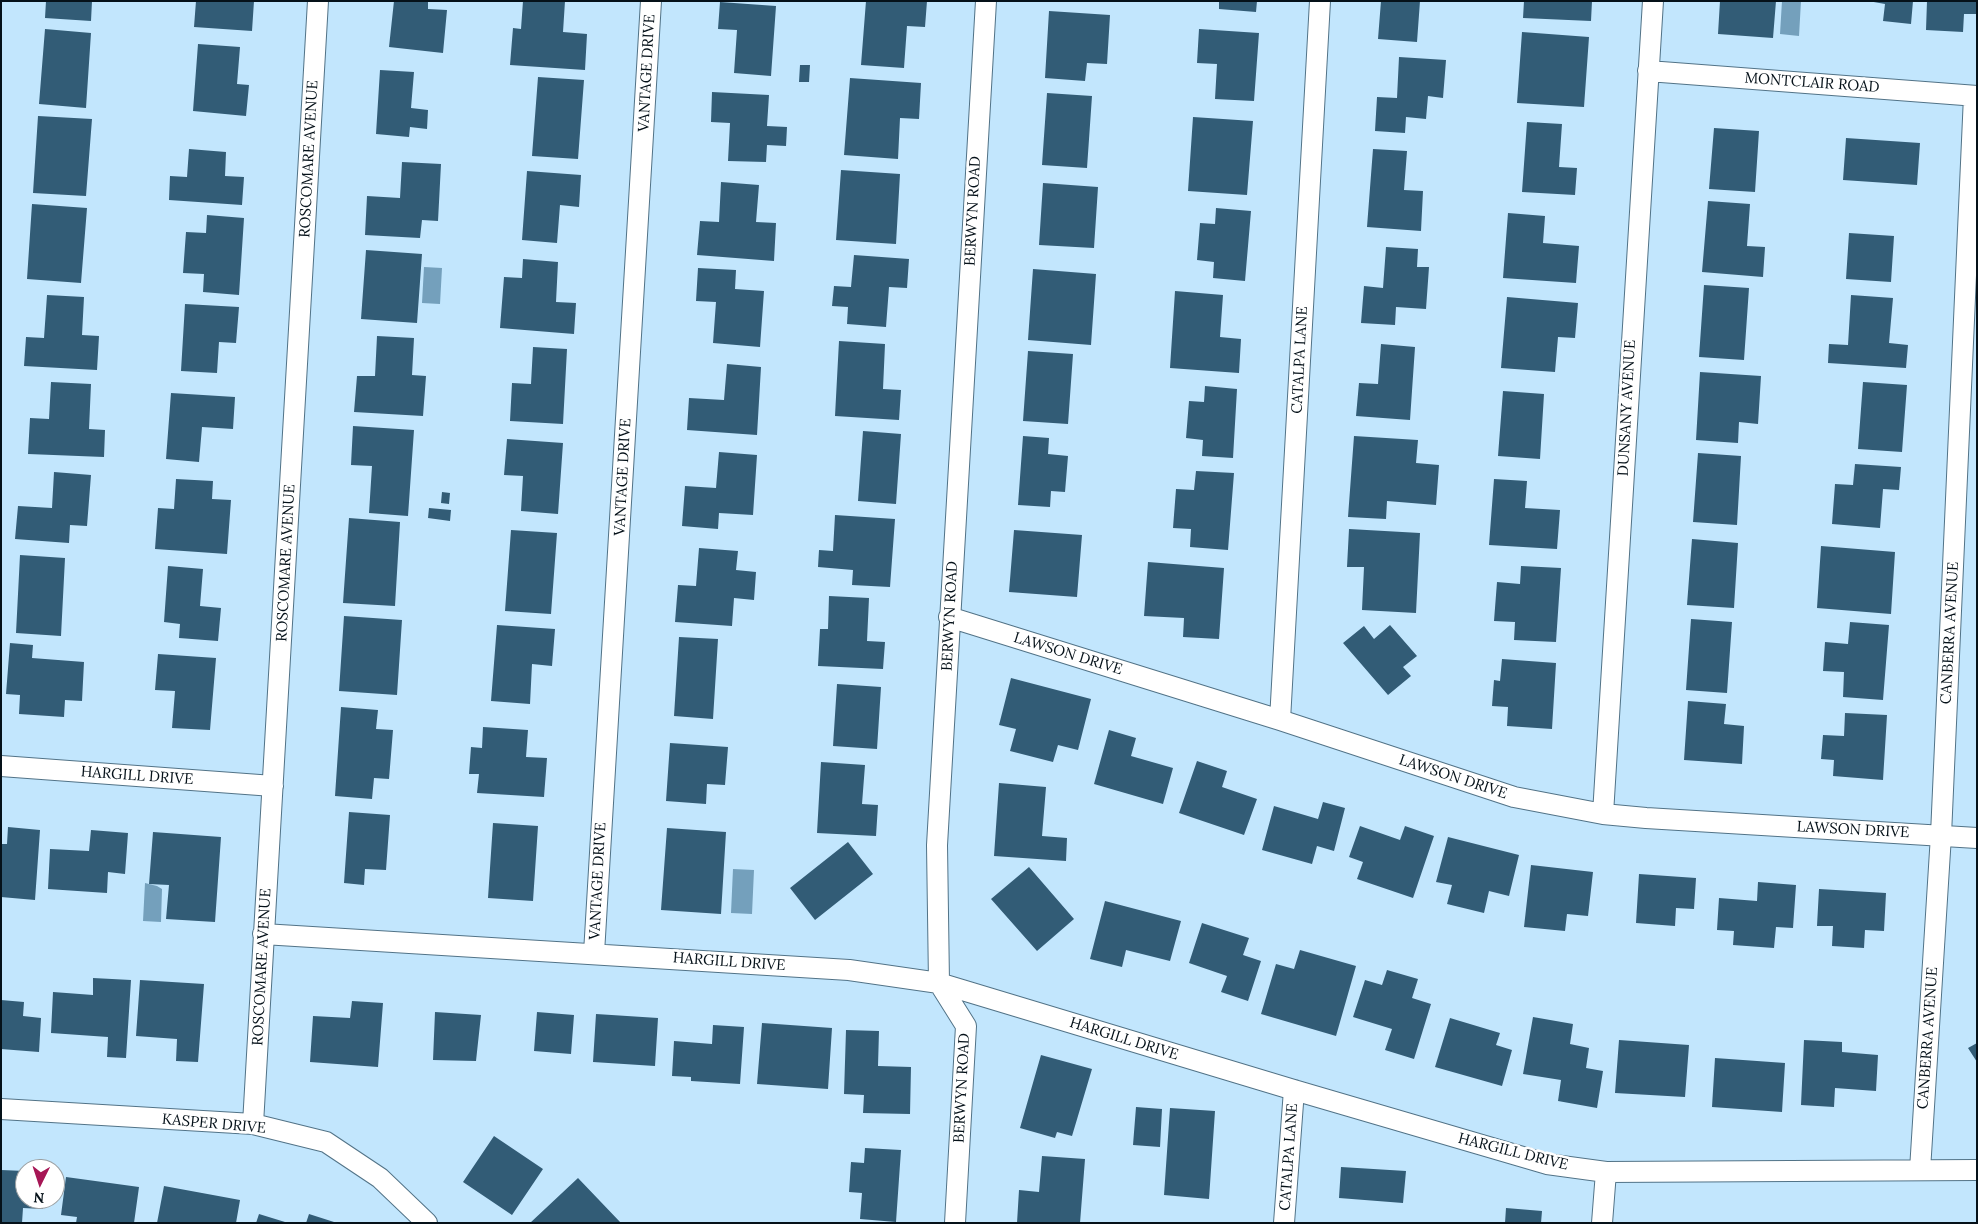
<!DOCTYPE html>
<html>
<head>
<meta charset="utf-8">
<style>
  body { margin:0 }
  #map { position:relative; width:1978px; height:1224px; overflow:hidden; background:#c2e6fd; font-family:Lora,serif }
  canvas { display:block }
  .frame { position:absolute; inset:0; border:2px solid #051119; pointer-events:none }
  .north { position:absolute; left:15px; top:1159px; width:50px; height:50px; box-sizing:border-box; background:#fff; border:1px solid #9ba0a3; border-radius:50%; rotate:184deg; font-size:14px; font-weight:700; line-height:20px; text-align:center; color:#051119 }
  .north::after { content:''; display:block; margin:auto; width:18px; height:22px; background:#a61655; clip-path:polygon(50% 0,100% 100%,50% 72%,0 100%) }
</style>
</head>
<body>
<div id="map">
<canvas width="1978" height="1224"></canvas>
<div class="frame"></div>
<div class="north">N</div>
</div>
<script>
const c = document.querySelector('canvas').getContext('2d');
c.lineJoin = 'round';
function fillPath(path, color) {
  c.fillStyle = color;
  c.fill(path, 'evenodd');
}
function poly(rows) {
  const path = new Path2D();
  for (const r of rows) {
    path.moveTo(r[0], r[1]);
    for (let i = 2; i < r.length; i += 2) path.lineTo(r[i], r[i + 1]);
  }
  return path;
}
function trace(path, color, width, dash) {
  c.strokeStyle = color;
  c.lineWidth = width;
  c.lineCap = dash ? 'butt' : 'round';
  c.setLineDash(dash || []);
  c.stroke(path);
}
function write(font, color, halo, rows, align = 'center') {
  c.font = font + ' Lora,serif';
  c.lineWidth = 5;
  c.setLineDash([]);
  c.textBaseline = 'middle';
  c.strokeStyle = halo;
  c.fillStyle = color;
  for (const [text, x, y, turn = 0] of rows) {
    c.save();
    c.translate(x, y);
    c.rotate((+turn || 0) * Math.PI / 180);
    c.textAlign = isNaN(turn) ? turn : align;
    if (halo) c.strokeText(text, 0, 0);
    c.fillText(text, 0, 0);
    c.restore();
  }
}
const water = poly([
  [1782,1,1801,1,1799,36,1780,34],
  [424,267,442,268,440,304,422,303],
  [733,869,754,870,752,914,731,913],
  [145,883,157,886,162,889,161,922,143,921]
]);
const building = poly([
  [46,1,92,1,91,21,45,18],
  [196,1,254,1,252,31,194,27],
  [394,1,428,1,428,9,447,10,443,53,389,47],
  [523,1,565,1,563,32,587,34,585,70,510,65,513,28,521,29],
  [866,1,927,1,925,27,907,26,904,68,861,65],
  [1219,1,1257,1,1256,12,1219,9],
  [1381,1,1420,1,1417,42,1378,39],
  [1524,1,1592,1,1591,21,1523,18],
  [1720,1,1776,1,1773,38,1718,34],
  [1868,1,1913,1,1911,24,1883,21,1885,4],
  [1927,1,1977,1,1977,14,1964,14,1963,32,1926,30],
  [720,2,776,6,771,76,734,73,737,30,718,29],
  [1049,11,1110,15,1107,64,1087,63,1085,81,1045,78],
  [45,29,91,33,86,108,39,104],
  [1199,29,1259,33,1254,101,1215,99,1217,64,1197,63],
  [1522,32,1589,37,1584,107,1517,103],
  [198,44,240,47,237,84,249,85,246,116,193,111],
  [1399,57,1446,60,1443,98,1428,96,1426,119,1406,117,1405,133,1375,131,1377,97,1397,98],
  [800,65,810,65,809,82,799,82],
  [380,70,414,72,411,108,428,110,427,129,410,127,409,137,376,134],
  [538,77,584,80,578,159,532,156],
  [850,78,921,83,919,119,900,118,898,159,844,155],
  [712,92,769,95,767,126,787,127,786,146,767,145,766,162,728,161,730,123,711,122],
  [1047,93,1092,96,1087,168,1042,165],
  [38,116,92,119,86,196,33,193],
  [1193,117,1253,121,1247,195,1188,191],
  [1527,122,1562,124,1559,167,1577,168,1575,195,1522,192],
  [1714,128,1759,131,1755,192,1709,189],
  [1846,138,1920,143,1917,185,1843,180],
  [189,149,226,152,225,176,244,177,242,205,169,200,170,176,187,177],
  [1373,149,1407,151,1404,190,1423,191,1421,231,1367,227],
  [402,162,441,164,438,221,422,220,420,238,365,235,367,196,400,198],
  [841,170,900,174,896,244,836,240],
  [527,171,581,175,579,207,560,205,557,243,522,240],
  [721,182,759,185,756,222,776,223,774,261,697,255,700,221,719,222],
  [1043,183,1098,187,1094,248,1039,245],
  [1708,201,1750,204,1747,246,1765,247,1763,277,1702,272],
  [32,204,87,208,81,283,27,279],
  [1216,208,1251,211,1245,281,1213,278,1214,262,1197,260,1200,223,1215,224],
  [1508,213,1545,216,1543,243,1579,246,1576,283,1503,278],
  [207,215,244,218,239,295,203,292,204,274,183,273,186,232,206,233],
  [1849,233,1894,236,1891,282,1846,279],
  [1386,247,1418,249,1417,267,1429,267,1426,309,1396,307,1395,325,1361,323,1364,286,1383,288],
  [366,250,422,254,417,323,361,319],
  [854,255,909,259,907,288,889,287,886,327,847,324,848,307,832,306,834,286,851,287],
  [523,259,558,262,556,302,576,303,574,334,500,328,504,277,522,278],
  [698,268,736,270,735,289,764,291,760,347,713,343,716,302,696,301],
  [1033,269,1096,274,1091,345,1028,340],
  [1704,285,1749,288,1744,360,1699,357],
  [1175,291,1223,295,1220,337,1241,339,1239,373,1170,368],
  [47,295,84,297,82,335,99,336,97,370,24,366,26,337,44,338],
  [1851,295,1893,298,1889,343,1908,345,1906,368,1828,363,1829,344,1848,345],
  [1507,297,1578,303,1575,338,1558,337,1555,372,1501,368],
  [185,304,239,307,236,343,219,342,217,373,181,371],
  [377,336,414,338,412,375,426,376,423,416,354,412,357,376,375,376],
  [839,341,885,344,883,389,901,390,899,420,835,416],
  [1381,344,1415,347,1410,420,1356,416,1359,383,1378,384],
  [533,347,567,349,563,424,510,421,512,383,531,384],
  [1028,351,1073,354,1068,424,1023,421],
  [727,364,761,367,757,435,687,430,689,398,724,400],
  [1700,372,1761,376,1758,424,1739,422,1738,443,1696,440],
  [51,382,91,384,89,429,105,430,104,457,28,454,30,418,49,419],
  [1863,382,1907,385,1902,452,1858,449],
  [1205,386,1237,389,1233,458,1202,456,1203,440,1186,438,1189,401,1204,402],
  [1503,391,1544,394,1540,459,1498,456],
  [171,393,235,397,233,429,202,427,199,462,166,459],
  [353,426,414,430,408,516,369,513,372,466,351,465],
  [863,431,901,434,896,504,858,501],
  [1023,436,1049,438,1048,454,1068,456,1065,492,1051,491,1050,507,1018,505],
  [1354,436,1418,440,1416,463,1439,465,1436,505,1387,501,1386,519,1348,517],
  [507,439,563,443,558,514,521,511,523,476,504,475],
  [719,452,757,455,753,515,719,513,718,529,682,526,685,486,716,488],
  [1698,453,1741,456,1737,525,1693,522],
  [1855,464,1901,467,1899,490,1883,489,1880,528,1832,524,1835,484,1853,485],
  [1196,471,1234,473,1228,550,1190,547,1191,529,1173,528,1176,489,1194,490],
  [54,472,91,475,87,526,70,525,69,543,15,539,18,506,52,508],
  [176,479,213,481,212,499,231,500,227,554,155,549,158,508,174,509],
  [1494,479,1527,481,1525,508,1560,510,1557,549,1489,545],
  [442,492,450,493,449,504,441,503],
  [429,508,451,510,450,521,428,518],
  [835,515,895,519,890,587,852,585,853,570,818,567,819,550,833,551],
  [349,518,400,522,395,606,343,603],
  [1349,529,1420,533,1416,613,1362,610,1364,567,1347,567],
  [511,530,557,533,551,614,505,611],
  [1014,530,1082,535,1077,597,1009,592],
  [1692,539,1738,543,1734,608,1687,605],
  [1821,546,1895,552,1891,614,1817,608],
  [699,548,738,551,736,570,756,572,754,600,734,598,732,626,675,622,678,585,696,586],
  [20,555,65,558,61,636,16,633],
  [1148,562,1224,568,1219,639,1183,637,1184,618,1144,616],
  [168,566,203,569,200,606,221,608,218,641,179,638,180,624,164,622],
  [1521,566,1561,568,1556,642,1514,640,1515,622,1494,621,1497,582,1520,584],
  [829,596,869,598,867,641,885,642,883,669,818,666,820,629,828,629],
  [344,616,402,620,397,695,339,691],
  [1691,619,1732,622,1727,693,1686,690],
  [1850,622,1889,625,1883,700,1843,697,1844,672,1823,671,1825,642,1848,644],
  [497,625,555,629,552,666,532,664,530,704,491,701],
  [1390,625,1417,656,1403,667,1411,676,1388,695,1343,643,1364,626,1374,639],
  [679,637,718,639,713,719,674,716],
  [10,643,33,645,32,658,84,662,82,701,65,700,64,717,19,714,20,695,6,694],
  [158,654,216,658,210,730,172,728,175,691,155,690],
  [1502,659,1556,663,1552,729,1507,726,1508,707,1492,706,1494,680,1500,681],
  [1011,678,1091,699,1078,750,1058,745,1053,762,1010,751,1016,729,999,725],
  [837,684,881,687,877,749,833,746],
  [1688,701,1726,704,1724,724,1744,726,1742,764,1684,760],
  [341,707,378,710,376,729,393,730,389,779,374,778,372,799,335,796],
  [1845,713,1887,715,1883,780,1833,776,1834,760,1821,759,1823,735,1844,736],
  [483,727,528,730,526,757,547,758,544,797,477,793,479,774,469,774,471,747,482,748],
  [1109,730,1136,738,1131,756,1173,768,1163,804,1094,784],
  [670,743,728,747,725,785,707,784,706,804,666,801],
  [1197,761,1227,771,1222,787,1257,799,1244,835,1179,813],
  [821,762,865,765,862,804,878,805,876,836,817,833],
  [999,783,1046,787,1042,836,1067,838,1066,861,994,856],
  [1323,802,1345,808,1334,851,1317,846,1312,864,1262,850,1274,806,1318,819],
  [349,812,390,815,386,870,365,869,364,885,344,883],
  [493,823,538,826,533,901,488,898],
  [1360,826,1400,840,1405,826,1434,836,1413,898,1357,879,1363,862,1349,857],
  [8,827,40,830,35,900,1,897,1,844,7,844],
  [667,828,726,832,721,914,661,910],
  [91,830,128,833,125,874,108,872,107,893,48,889,50,849,89,851],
  [153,832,221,837,215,922,166,919,169,885,149,884],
  [1448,837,1519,855,1509,896,1489,891,1484,913,1447,904,1452,885,1436,882],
  [848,842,873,874,815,920,790,888],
  [1531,865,1593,872,1588,916,1567,914,1565,931,1524,927],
  [1029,867,1074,919,1037,951,991,899],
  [1639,874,1696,878,1694,909,1676,908,1675,926,1636,923],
  [1758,882,1796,885,1793,928,1776,927,1774,948,1733,945,1734,931,1717,930,1719,898,1757,901],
  [1819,889,1886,893,1884,931,1865,930,1864,948,1832,946,1833,926,1817,926],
  [1105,901,1181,921,1170,961,1126,950,1122,967,1090,959],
  [1202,923,1249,938,1243,955,1261,961,1248,1001,1221,992,1227,976,1189,963],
  [1300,950,1356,966,1336,1036,1261,1014,1276,964,1294,969],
  [1387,970,1418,979,1412,998,1431,1004,1414,1059,1385,1050,1392,1029,1353,1017,1365,980,1382,985],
  [93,978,131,980,126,1058,107,1057,108,1037,51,1033,53,992,93,995],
  [140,980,204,984,198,1062,176,1061,177,1039,136,1036],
  [1,1000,24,1002,23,1016,41,1018,39,1052,1,1049],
  [352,1001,383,1003,378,1067,310,1062,313,1016,350,1018],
  [435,1012,481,1015,476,1061,433,1060],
  [537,1012,574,1015,571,1054,534,1051],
  [596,1014,658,1018,655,1066,593,1062],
  [1533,1017,1573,1024,1570,1044,1589,1048,1586,1068,1603,1071,1597,1108,1558,1101,1561,1080,1523,1074],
  [1450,1018,1500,1033,1496,1045,1512,1050,1502,1086,1435,1067],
  [762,1023,832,1028,828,1089,757,1084],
  [713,1025,744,1027,740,1084,691,1081,691,1077,672,1076,674,1041,712,1044],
  [846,1030,879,1031,878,1066,911,1067,910,1114,863,1113,864,1095,844,1094],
  [1619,1040,1689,1045,1685,1097,1615,1093],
  [1804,1040,1842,1042,1842,1052,1878,1055,1876,1091,1835,1088,1834,1107,1801,1105],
  [1977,1043,1977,1062,1968,1048],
  [1041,1055,1092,1069,1072,1136,1057,1132,1055,1138,1020,1128],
  [1715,1058,1785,1063,1782,1112,1712,1107],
  [1136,1107,1162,1109,1160,1147,1133,1145],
  [1170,1108,1215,1111,1209,1199,1164,1195],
  [494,1136,543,1169,512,1215,463,1182],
  [865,1148,901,1150,896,1222,860,1219,862,1193,849,1192,851,1162,864,1163],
  [1042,1156,1085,1159,1080,1223,1017,1223,1019,1190,1039,1192],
  [1341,1167,1406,1171,1403,1203,1339,1198],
  [1,1170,25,1171,25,1199,44,1199,43,1209,23,1208,22,1223,1,1223],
  [66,1177,139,1187,134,1223,76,1223,77,1217,61,1215],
  [578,1178,621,1223,530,1223],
  [164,1186,240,1200,236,1223,157,1223],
  [1506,1208,1542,1211,1541,1223,1505,1223],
  [259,1214,285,1222,285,1223,256,1223],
  [309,1214,334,1222,334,1223,306,1223]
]);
const minor = poly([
  [1648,71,1977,96],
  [949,617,1280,720,1514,797,1603,814,1646,818,1977,838],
  [1280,720,1320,1],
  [1,766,273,786],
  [1603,814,1653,1],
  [263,934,849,970,939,983,1294,1090,1547,1164,1606,1172,1977,1170],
  [594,953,651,1],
  [1,1109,253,1124,326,1142,380,1178,427,1223],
  [253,1124,318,1],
  [1920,1170,1941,835,1974,96],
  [955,1223,966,1026,939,983,937,845,986,1],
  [1284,1223,1294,1090],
  [1602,1223,1606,1172]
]);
const streetNames = [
  ["VANTAGE DRIVE",647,73,-87],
  ["MONTCLAIR ROAD",1812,83,4],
  ["ROSCOMARE AVENUE",309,159,-87],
  ["BERWYN ROAD",973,211,-87],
  ["CATALPA LANE",1300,360,-87],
  ["DUNSANY AVENUE",1627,408,-87],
  ["VANTAGE DRIVE",623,477,-87],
  ["ROSCOMARE AVENUE",286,563,-87],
  ["BERWYN ROAD",950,616,-87],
  ["CANBERRA AVENUE",1950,633,-87],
  ["LAWSON DRIVE",1068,654,17],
  ["HARGILL DRIVE",137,776,4],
  ["LAWSON DRIVE",1453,777,18],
  ["LAWSON DRIVE",1853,830,3],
  ["VANTAGE DRIVE",598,881,-87],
  ["HARGILL DRIVE",729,962,4],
  ["ROSCOMARE AVENUE",262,967,-87],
  ["CANBERRA AVENUE",1928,1038,-86],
  ["HARGILL DRIVE",1124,1039,17],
  ["BERWYN ROAD",962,1088,-87],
  ["KASPER DRIVE",214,1124,5],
  ["HARGILL DRIVE",1513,1152,14],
  ["CATALPA LANE",1289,1157,-86]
];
fillPath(water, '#74a0bc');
fillPath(building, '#325c76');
trace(minor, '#527387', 22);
trace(minor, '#fff', 20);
write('15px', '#051119', '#fff', streetNames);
</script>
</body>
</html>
